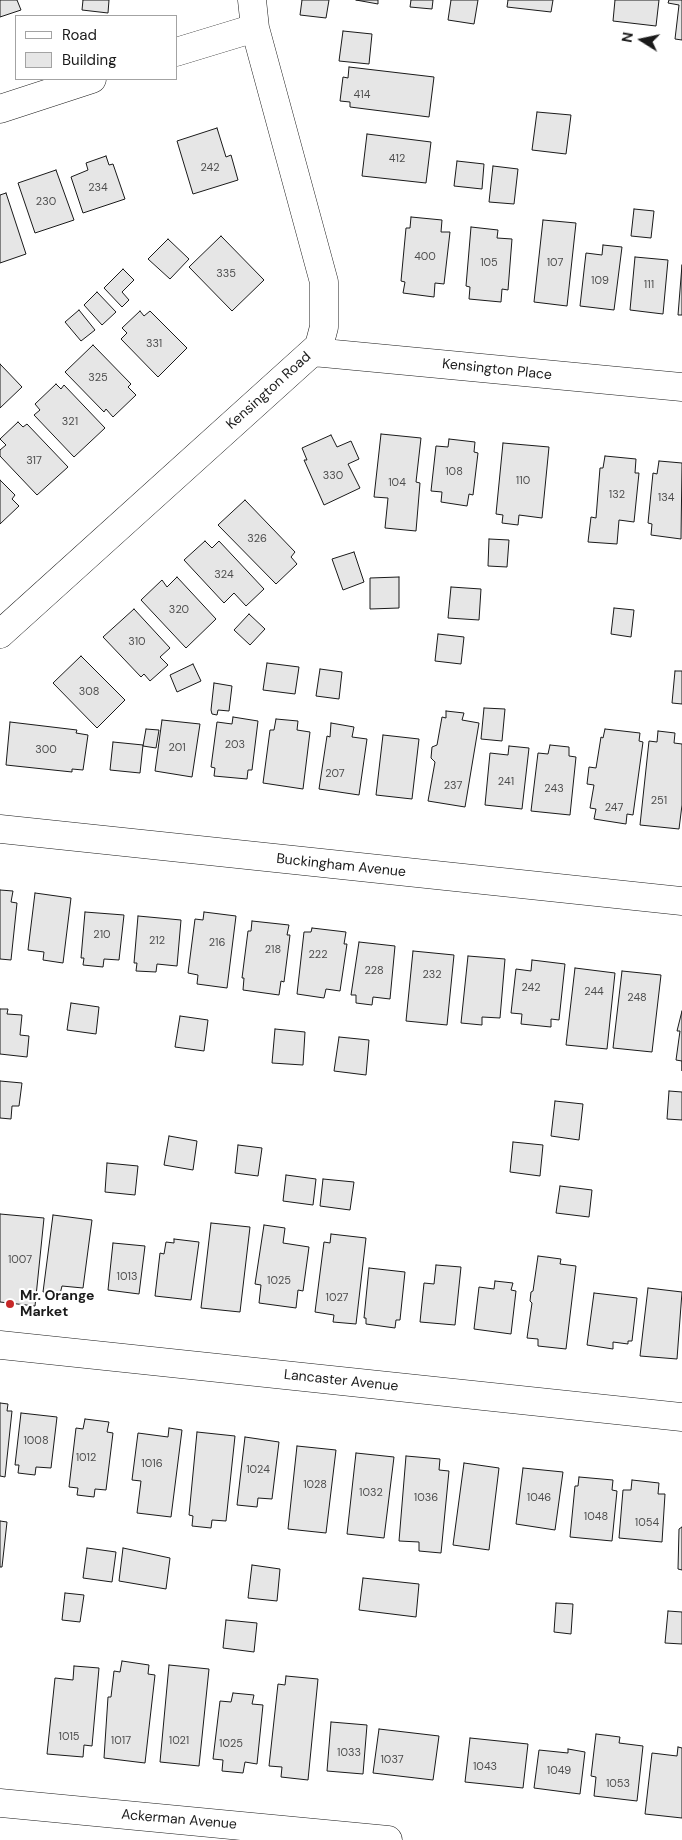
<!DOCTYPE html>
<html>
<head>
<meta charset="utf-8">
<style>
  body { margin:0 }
  #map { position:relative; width:682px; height:1840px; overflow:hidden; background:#fff; font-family:"DM Sans",sans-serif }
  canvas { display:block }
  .legend { position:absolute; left:15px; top:15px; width:162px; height:65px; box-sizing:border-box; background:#fff; border:1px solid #a3a3a3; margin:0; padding:6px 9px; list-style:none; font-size:15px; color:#1a1a1a }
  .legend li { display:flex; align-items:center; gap:10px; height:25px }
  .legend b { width:25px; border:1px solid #a3a3a3 }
  .north { position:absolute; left:617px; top:15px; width:50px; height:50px; -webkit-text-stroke:4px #fff; paint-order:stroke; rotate:280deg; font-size:14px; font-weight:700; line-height:20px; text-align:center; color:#1a1a1a }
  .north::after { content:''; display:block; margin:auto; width:18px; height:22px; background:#1a1a1a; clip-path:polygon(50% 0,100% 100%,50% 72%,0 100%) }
</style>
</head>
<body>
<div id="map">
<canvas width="682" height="1840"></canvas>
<ul class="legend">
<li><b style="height:6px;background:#fff"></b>Road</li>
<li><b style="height:14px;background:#e6e6e6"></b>Building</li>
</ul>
<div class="north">N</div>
</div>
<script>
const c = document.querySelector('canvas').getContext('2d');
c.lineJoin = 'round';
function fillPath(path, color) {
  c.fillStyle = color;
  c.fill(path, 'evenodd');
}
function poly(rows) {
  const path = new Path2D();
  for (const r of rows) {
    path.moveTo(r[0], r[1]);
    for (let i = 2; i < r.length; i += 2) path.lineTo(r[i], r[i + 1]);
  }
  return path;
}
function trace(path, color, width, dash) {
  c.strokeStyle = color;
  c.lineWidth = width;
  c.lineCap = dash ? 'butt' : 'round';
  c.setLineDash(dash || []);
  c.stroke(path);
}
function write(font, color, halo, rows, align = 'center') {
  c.font = font + ' "DM Sans",sans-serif';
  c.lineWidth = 4;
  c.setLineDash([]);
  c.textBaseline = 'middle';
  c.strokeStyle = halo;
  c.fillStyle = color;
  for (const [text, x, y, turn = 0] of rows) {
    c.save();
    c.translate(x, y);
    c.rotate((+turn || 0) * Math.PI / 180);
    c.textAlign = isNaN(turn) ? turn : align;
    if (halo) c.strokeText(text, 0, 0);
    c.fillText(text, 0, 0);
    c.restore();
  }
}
const building = poly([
  [0,0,17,0,21,10,0,17,0,0],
  [83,0,109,0,108,13,82,10,83,0],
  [302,0,329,0,326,18,300,15,302,0],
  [356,0,378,0,378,4,356,0],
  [411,0,433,0,432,9,410,7,411,0],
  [451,0,478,0,474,24,448,20,451,0],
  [508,0,553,0,551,12,507,7,508,0],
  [615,0,659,0,656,26,613,21,615,0],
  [669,0,682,0,682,40,675,39,679,5,668,3,669,0],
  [343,31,372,34,369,64,339,61,343,31],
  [349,67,434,77,429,117,350,107,350,102,340,101,343,77,348,78,349,67],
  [537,112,571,115,566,154,532,150,537,112],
  [217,128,226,157,231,155,238,180,193,194,177,141,217,128],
  [367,134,431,142,426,183,362,176,367,134],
  [106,156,109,165,113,164,125,199,83,213,71,177,88,170,86,163,106,156],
  [457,161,484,164,482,189,454,186,457,161],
  [493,166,518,169,514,204,489,202,493,166],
  [56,170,74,220,35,233,18,183,56,170],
  [6,193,26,254,0,263,0,195,6,193],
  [634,209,654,211,651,238,631,236,634,209],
  [411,217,442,220,441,232,450,232,444,284,435,283,434,297,403,293,405,282,401,281,406,228,410,228,411,217],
  [543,220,576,223,567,306,534,302,543,220],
  [471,227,498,230,497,238,512,239,508,290,502,289,501,302,469,299,470,287,466,286,471,227],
  [221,236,264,280,232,311,189,267,221,236],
  [168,239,189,259,170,279,148,259,168,239],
  [603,245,622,247,614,310,580,306,586,253,602,255,603,245],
  [635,257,668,260,663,314,630,310,635,257],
  [682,265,682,315,678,315,682,265],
  [123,269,134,280,122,292,129,300,122,307,104,288,123,269],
  [97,292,116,312,102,325,84,305,97,292],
  [79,310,95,330,81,341,65,322,79,310],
  [140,311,144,316,150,311,187,348,158,377,121,339,127,333,122,328,140,311],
  [93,345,131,384,128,387,136,395,113,417,106,409,104,412,65,372,93,345],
  [0,364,22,387,0,408,0,364],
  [56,384,61,389,64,385,105,428,74,457,34,415,40,410,35,404,56,384],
  [18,422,23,427,27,424,68,467,37,495,0,456,0,450,6,445,0,439,18,422],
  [381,434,421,438,416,482,420,483,416,531,385,528,388,498,374,497,381,434],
  [331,435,337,447,351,441,359,459,348,464,360,488,324,505,304,460,307,460,302,448,331,435],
  [449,439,475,442,474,452,478,453,473,495,469,494,467,506,441,502,442,492,431,491,436,446,448,447,449,439],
  [503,443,549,447,542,518,519,515,518,525,502,523,503,515,496,514,503,443],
  [605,456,636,459,635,473,639,473,634,522,619,520,617,544,588,542,591,517,596,518,600,468,603,468,605,456],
  [659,461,682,463,681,539,651,535,652,524,648,523,653,473,657,474,659,461],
  [0,480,15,495,12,499,19,506,0,524,0,480],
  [245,500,295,552,291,557,297,564,276,584,218,525,245,500],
  [489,539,509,540,507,567,488,566,489,539],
  [205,541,212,548,219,541,264,589,246,606,234,593,224,603,184,560,205,541],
  [354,552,364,582,343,590,332,559,354,552],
  [177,577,216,619,186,648,141,600,162,580,167,587,177,577],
  [399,577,399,608,370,609,370,578,399,577],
  [451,587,481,589,479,620,448,618,451,587],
  [614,608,634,610,631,637,611,634,614,608],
  [134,609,170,648,160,657,168,665,150,681,144,674,141,677,103,637,134,609],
  [249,614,265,629,250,645,234,630,249,614],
  [438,634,464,637,461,664,435,661,438,634],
  [81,656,125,700,97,728,53,683,81,656],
  [267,663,299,667,295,694,263,690,267,663],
  [193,664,201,681,177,692,170,675,193,664],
  [320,669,342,672,339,699,316,696,320,669],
  [675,671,682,671,682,704,672,703,675,671],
  [214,683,232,686,229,711,218,710,217,715,212,714,211,710,214,683],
  [484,708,505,709,502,741,481,739,484,708],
  [446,711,464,713,462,720,479,723,465,807,428,801,435,762,431,758,432,747,437,745,442,717,446,718,446,711],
  [233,717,258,721,252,770,248,770,247,779,214,776,215,768,211,767,217,722,232,724,233,717],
  [276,719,298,721,297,730,310,732,303,789,263,783,270,730,274,730,276,719],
  [162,720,200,724,192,777,155,771,162,720],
  [10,722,77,730,76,733,88,735,83,770,72,769,72,772,6,765,10,722],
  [331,723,354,727,352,737,367,739,359,795,319,789,327,736,330,737,331,723],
  [146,729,159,730,156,748,143,746,146,729],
  [605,729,640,733,639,741,643,742,633,815,627,814,626,824,594,819,596,809,590,808,594,785,587,784,589,767,596,768,601,737,603,738,605,729],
  [658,731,675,733,674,743,682,744,682,805,679,829,640,825,649,741,657,742,658,731],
  [383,735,419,739,412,799,376,795,383,735],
  [113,742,143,745,140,773,110,770,113,742],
  [550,745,569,747,569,756,576,757,570,815,531,811,538,753,548,754,550,745],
  [509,746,529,748,522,809,485,805,490,753,508,755,509,746],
  [0,890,13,891,11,902,17,903,11,960,0,959,0,890],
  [35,893,71,898,63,963,43,960,44,952,28,950,35,893],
  [85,912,124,915,119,960,104,959,103,967,83,965,84,958,81,958,85,912],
  [204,912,236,916,227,988,197,984,198,975,188,973,195,919,203,920,204,912],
  [138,916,181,920,177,966,157,964,156,972,136,971,137,963,134,963,138,916],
  [252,921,289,925,287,935,290,935,284,982,281,981,279,995,243,990,244,978,242,978,248,931,251,931,252,921],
  [312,928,346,932,344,944,347,944,340,991,326,989,324,998,297,994,304,932,311,932,312,928],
  [359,942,395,946,390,999,373,997,372,1005,356,1003,356,995,351,995,359,942],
  [413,951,454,955,447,1025,406,1021,413,951],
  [468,956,505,959,500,1018,482,1017,482,1025,461,1023,468,956],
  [532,960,565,964,559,1020,551,1019,551,1027,521,1024,522,1014,511,1013,516,969,531,971,532,960],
  [575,968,615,973,607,1049,566,1045,575,968],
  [622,971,661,975,652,1052,613,1048,622,971],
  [71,1003,99,1007,96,1034,67,1030,71,1003],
  [0,1009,8,1009,7,1014,22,1015,20,1035,29,1036,27,1057,0,1054,0,1009],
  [682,1011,682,1071,682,1061,676,1060,680,1031,677,1031,682,1011],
  [180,1016,208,1020,204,1051,175,1047,180,1016],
  [275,1029,305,1032,303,1065,272,1063,275,1029],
  [339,1037,369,1040,366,1075,334,1071,339,1037],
  [0,1081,22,1083,19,1106,12,1106,11,1119,0,1118,0,1081],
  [669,1091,682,1092,682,1120,667,1119,669,1091],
  [555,1101,583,1104,579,1140,551,1136,555,1101],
  [169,1136,197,1141,193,1170,164,1165,169,1136],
  [513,1142,543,1145,540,1176,510,1172,513,1142],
  [238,1145,262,1148,258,1176,235,1173,238,1145],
  [107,1163,138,1166,135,1195,105,1192,107,1163],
  [286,1175,316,1179,313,1205,283,1201,286,1175],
  [323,1179,354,1182,350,1210,320,1206,323,1179],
  [560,1186,592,1190,589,1217,556,1213,560,1186],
  [0,1214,44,1218,35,1306,0,1302,0,1214],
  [53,1215,92,1220,83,1288,62,1286,60,1294,43,1292,53,1215],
  [211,1223,250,1227,240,1312,201,1308,211,1223],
  [264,1225,285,1228,283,1243,309,1247,303,1291,298,1290,296,1308,259,1303,261,1285,255,1284,264,1225],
  [331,1234,366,1238,356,1324,333,1322,334,1315,315,1312,324,1242,330,1243,331,1234],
  [174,1239,199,1242,191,1300,155,1296,160,1253,164,1254,166,1242,174,1243,174,1239],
  [113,1243,145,1246,139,1294,108,1290,113,1243],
  [538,1256,561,1259,560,1264,576,1266,566,1349,538,1346,538,1339,527,1338,532,1303,530,1301,531,1292,533,1291,538,1256],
  [436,1265,461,1267,455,1325,420,1322,424,1283,434,1284,436,1265],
  [369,1268,405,1272,400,1320,396,1320,395,1328,366,1324,366,1318,364,1318,369,1268],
  [495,1281,513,1283,511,1290,516,1291,511,1334,474,1329,479,1287,494,1289,495,1281],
  [648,1288,682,1292,677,1359,640,1356,648,1288],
  [594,1293,637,1298,632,1341,628,1341,628,1344,613,1342,613,1349,587,1345,594,1293],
  [0,1403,8,1404,7,1411,12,1411,5,1477,0,1476,0,1403],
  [21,1413,57,1417,51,1468,36,1467,35,1475,18,1473,19,1465,15,1465,21,1413],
  [85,1419,109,1422,107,1432,113,1433,106,1490,95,1489,94,1497,77,1495,78,1488,69,1487,76,1428,83,1429,85,1419],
  [169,1428,182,1430,171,1517,137,1513,141,1481,132,1480,138,1433,168,1437,169,1428],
  [197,1432,235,1436,226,1521,212,1520,211,1528,192,1526,193,1516,189,1515,197,1432],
  [245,1437,279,1442,272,1499,258,1498,257,1507,237,1505,245,1437],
  [297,1446,336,1450,326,1533,288,1529,297,1446],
  [356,1453,394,1457,384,1538,347,1534,356,1453],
  [406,1456,440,1459,439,1470,449,1471,441,1553,419,1551,419,1542,399,1541,406,1456],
  [464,1463,499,1468,489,1550,453,1545,464,1463],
  [523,1468,563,1472,555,1530,516,1524,523,1468],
  [579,1477,613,1480,612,1490,617,1491,612,1541,570,1537,575,1486,578,1486,579,1477],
  [632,1480,659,1483,658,1494,665,1494,662,1542,619,1538,623,1490,631,1490,632,1480],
  [0,1521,7,1522,2,1567,0,1567,0,1521],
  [682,1527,682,1570,678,1569,679,1529,682,1527],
  [87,1548,116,1552,112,1582,83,1578,87,1548],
  [123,1548,170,1558,166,1589,119,1581,123,1548],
  [252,1565,280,1569,277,1601,248,1598,252,1565],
  [363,1578,419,1584,416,1617,359,1610,363,1578],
  [65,1593,84,1595,80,1622,62,1620,65,1593],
  [556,1603,573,1604,571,1634,554,1632,556,1603],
  [668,1611,682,1612,682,1644,665,1643,668,1611],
  [226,1620,257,1623,254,1652,223,1648,226,1620],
  [122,1661,149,1665,148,1674,155,1675,145,1763,104,1758,108,1697,111,1697,114,1671,120,1672,122,1661],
  [169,1665,209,1669,199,1766,160,1762,169,1665],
  [74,1666,99,1668,92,1746,84,1745,83,1757,47,1754,55,1678,73,1680,74,1666],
  [286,1676,318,1679,308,1780,281,1777,282,1767,269,1766,278,1684,285,1685,286,1676],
  [233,1693,254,1695,252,1704,263,1705,257,1764,245,1762,243,1773,222,1771,223,1760,213,1759,220,1701,231,1702,233,1693],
  [331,1722,367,1725,363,1774,327,1771,331,1722],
  [379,1729,439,1736,433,1780,373,1773,379,1729],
  [596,1734,620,1737,619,1743,643,1746,637,1801,594,1796,596,1777,591,1776,596,1734],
  [470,1738,528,1744,523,1788,465,1782,470,1738],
  [678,1747,682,1748,682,1818,645,1814,652,1753,677,1756,678,1747],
  [568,1749,585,1752,580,1794,534,1788,539,1750,568,1753,568,1749]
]);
const minor = poly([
  [176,52,255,28],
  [0,109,92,79],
  [313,352,682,387],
  [0,634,319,346,324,327,324,282,255,28,252,0],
  [0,829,682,901],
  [0,1345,682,1417],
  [0,1803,388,1840]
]);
const markers = [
  [10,1304,5,"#c62828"]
];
const numberNames = [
  ["414",362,95],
  ["412",397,159],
  ["242",210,168],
  ["234",98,188],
  ["230",46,202],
  ["400",425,257],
  ["105",489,263],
  ["107",555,263],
  ["335",226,274],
  ["109",600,281],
  ["111",649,285],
  ["331",154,344],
  ["325",98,378],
  ["321",70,422],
  ["317",34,461],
  ["108",454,472],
  ["330",333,476],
  ["110",523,481],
  ["104",397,483],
  ["132",617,495],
  ["134",666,498],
  ["326",257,539],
  ["324",224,575],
  ["320",179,610],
  ["310",137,642],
  ["308",89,692],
  ["203",235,745],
  ["201",177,748],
  ["300",46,750],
  ["207",335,774],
  ["241",506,782],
  ["237",453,786],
  ["243",554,789],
  ["251",659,801],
  ["247",614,808],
  ["210",102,935],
  ["212",157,941],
  ["216",217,943],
  ["218",273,950],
  ["222",318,955],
  ["228",374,971],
  ["232",432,975],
  ["242",531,988],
  ["244",594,992],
  ["248",637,998],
  ["1007",20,1260],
  ["1013",127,1277],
  ["1025",279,1281],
  ["1027",337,1298],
  ["1008",36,1441],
  ["1012",86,1458],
  ["1016",152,1464],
  ["1024",258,1470],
  ["1028",315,1485],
  ["1032",371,1493],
  ["1036",426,1498],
  ["1046",539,1498],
  ["1048",596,1517],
  ["1054",647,1523],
  ["1015",69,1737],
  ["1017",121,1741],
  ["1021",179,1741],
  ["1025",231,1744],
  ["1033",349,1753],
  ["1037",392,1760],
  ["1043",485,1767],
  ["1049",559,1771],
  ["1053",618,1784]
];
const streetNames = [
  ["Kensington Place",497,370,6],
  ["Kensington Road",269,391,-42],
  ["Buckingham Avenue",341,866,6],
  ["Lancaster Avenue",341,1381,6],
  ["Ackerman Avenue",179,1820,5]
];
const poiNames = [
  ["Mr. Orange",20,1296],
  ["Market",20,1312]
];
fillPath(building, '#e6e6e6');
trace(building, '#1a1a1a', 1);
trace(minor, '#1a1a1a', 29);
trace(minor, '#fff', 28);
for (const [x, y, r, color] of markers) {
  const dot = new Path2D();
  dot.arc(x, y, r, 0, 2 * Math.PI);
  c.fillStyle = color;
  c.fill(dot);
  trace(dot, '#fff', 2);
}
write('11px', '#4d4d4d', null, numberNames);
write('14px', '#1a1a1a', '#fff', streetNames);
write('bold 14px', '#1a1a1a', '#fff', poiNames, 'left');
</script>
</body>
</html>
